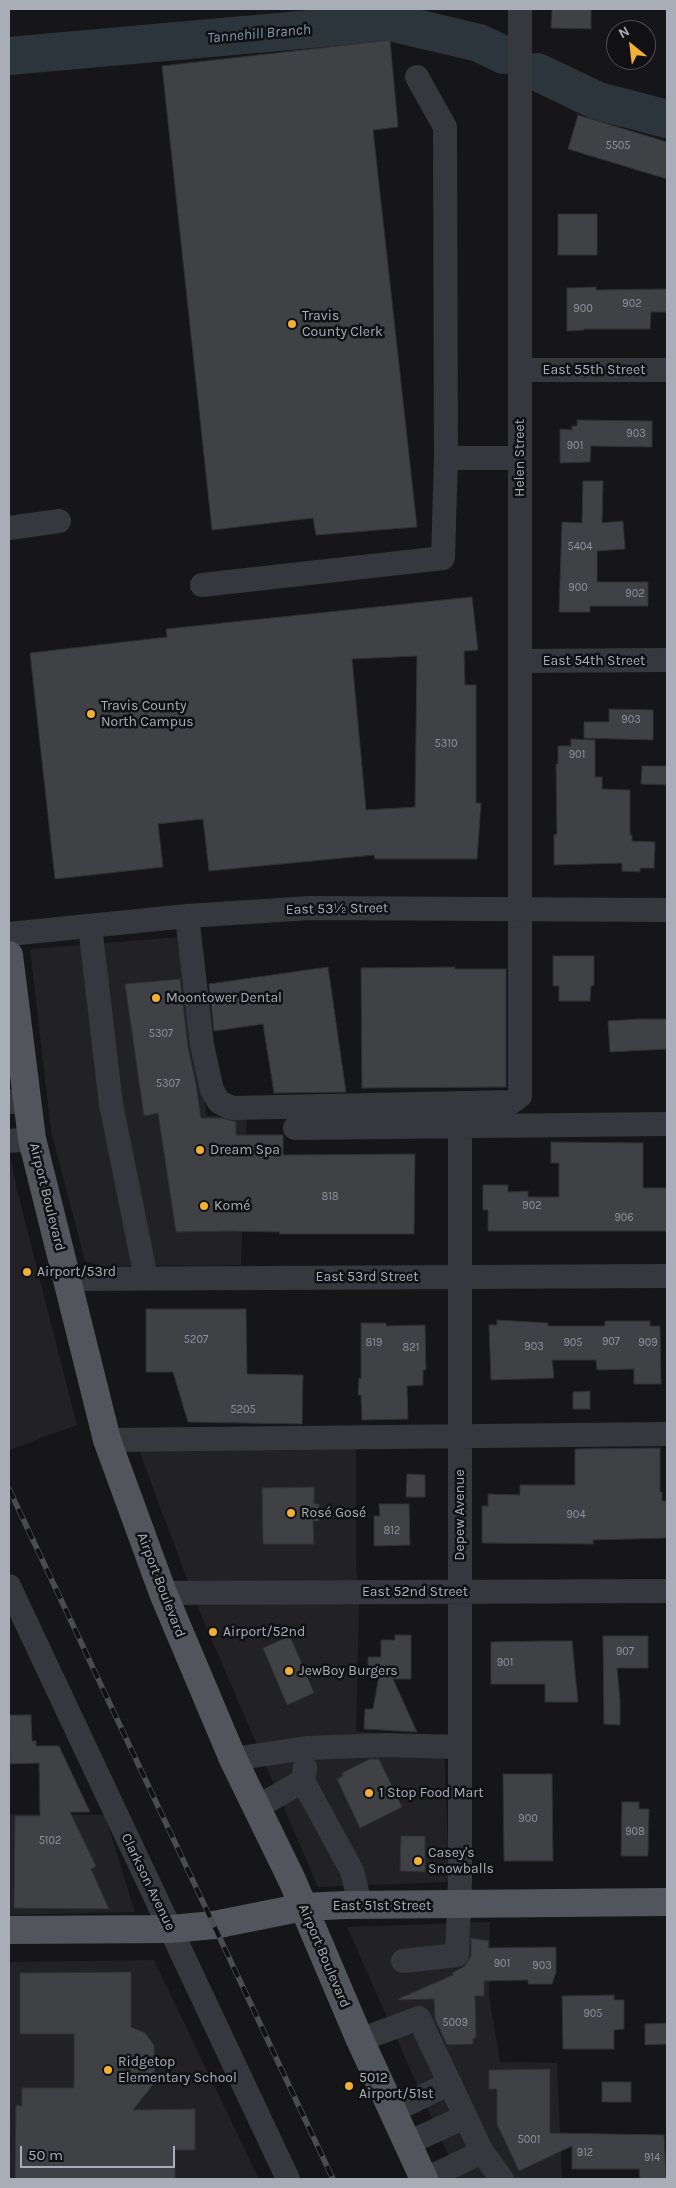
<!DOCTYPE html>
<html>
<head>
<meta charset="utf-8">
<style>
  body { margin:0 }
  #map { position:relative; width:676px; height:2188px; overflow:hidden; background:#161618; font-family:Karla,sans-serif }
  canvas { display:block }
  .frame { position:absolute; inset:0; border:10px solid #a8adb8; pointer-events:none }
  .north { position:absolute; left:606px; top:20px; width:50px; height:50px; box-sizing:border-box; background:#111113; border:1px solid #4d4f55; border-radius:50%; rotate:331deg; font-size:14px; font-weight:700; line-height:20px; text-align:center; color:#a8adb8 }
  .north::after { content:''; display:block; margin:auto; width:18px; height:22px; background:#f2b134; clip-path:polygon(50% 0,100% 100%,50% 72%,0 100%) }
  .scale { position:absolute; left:20px; top:2146px; width:155px; height:22px; box-sizing:border-box; border:2px solid #a8adb8; border-top:0; padding-left:6px; font-size:15px; line-height:18px; white-space:nowrap; color:#a8adb8; -webkit-text-stroke:4px #111113; paint-order:stroke }
</style>
</head>
<body>
<div id="map">
<canvas width="676" height="2188"></canvas>
<div class="frame"></div>
<div class="north">N</div>
<div class="scale">50 m</div>
</div>
<script>
const c = document.querySelector('canvas').getContext('2d');
c.lineJoin = 'round';
function fillPath(path, color) {
  c.fillStyle = color;
  c.fill(path, 'evenodd');
}
function poly(rows) {
  const path = new Path2D();
  for (const r of rows) {
    path.moveTo(r[0], r[1]);
    for (let i = 2; i < r.length; i += 2) path.lineTo(r[i], r[i + 1]);
  }
  return path;
}
function trace(path, color, width, dash) {
  c.strokeStyle = color;
  c.lineWidth = width;
  c.lineCap = dash ? 'butt' : 'round';
  c.setLineDash(dash || []);
  c.stroke(path);
}
function write(font, color, halo, rows, align = 'center') {
  c.font = font + ' Karla,sans-serif';
  c.lineWidth = 5;
  c.setLineDash([]);
  c.textBaseline = 'middle';
  c.strokeStyle = halo;
  c.fillStyle = color;
  for (const [text, x, y, turn = 0] of rows) {
    c.save();
    c.translate(x, y);
    c.rotate((+turn || 0) * Math.PI / 180);
    c.textAlign = isNaN(turn) ? turn : align;
    if (halo) c.strokeText(text, 0, 0);
    c.fillText(text, 0, 0);
    c.restore();
  }
}
const built = poly([
  [179,937,207,1116,247,1115,241,1265,102,1266,85,1261,51,1131,30,949],
  [9,1150,17,1190,77,1425,9,1450],
  [356,1443,356,1562,359,1604,356,1731,444,1742,449,1882,318,1887,196,1603,137,1445],
  [9,1814,105,1815,135,1912,9,1915],
  [490,1922,489,1996,500,2062,557,2063,562,2179,459,2179,347,1927],
  [154,1960,259,2179,9,2179,9,1962]
]);
const river = poly([
  [9,56,390,22,479,43,504,55],
  [537,72,598,101,667,119]
]);
const building = poly([
  [552,9,591,9,591,29,551,28,552,9],
  [390,40,398,127,373,130,417,527,316,535,313,518,212,530,162,66,390,40],
  [578,115,667,142,667,179,568,149,578,115],
  [558,214,597,214,597,255,558,255,558,214],
  [596,287,596,290,667,289,667,312,651,312,650,329,584,329,584,330,567,331,567,288,596,287],
  [577,420,652,421,652,447,591,446,590,462,560,463,560,429,572,430,572,426,577,426,577,420],
  [583,481,603,481,602,523,623,521,625,549,597,551,597,582,648,582,648,606,590,606,590,612,559,612,562,522,582,523,583,481],
  [472,597,478,650,464,651,465,685,476,685,476,803,481,803,477,859,375,859,374,855,209,871,203,819,158,824,163,867,55,879,30,653,167,637,166,629,472,597],
  [417,656,415,807,366,810,352,659,417,656],
  [609,709,653,710,653,740,584,738,584,722,609,722,609,709],
  [571,739,595,740,595,777,602,777,602,789,630,790,630,835,632,835,632,841,655,842,654,868,640,868,640,872,622,871,622,863,554,865,554,835,557,834,556,764,558,764,558,746,571,746,571,739],
  [642,766,667,766,667,785,641,784,642,766],
  [553,956,594,956,594,985,591,986,590,1001,559,1001,559,986,553,986,553,956],
  [328,967,346,1092,274,1093,263,1024,214,1031,209,984,328,967],
  [455,967,455,969,506,969,506,1087,362,1088,361,968,455,967],
  [180,979,188,1047,196,1084,201,1118,222,1118,236,1122,236,1135,283,1135,283,1155,415,1154,414,1234,279,1234,280,1232,230,1231,176,1232,158,1113,144,1116,125,984,180,979],
  [640,1019,667,1019,667,1049,610,1052,608,1021,640,1019],
  [551,1142,643,1143,643,1188,667,1188,667,1231,488,1231,488,1210,483,1210,483,1185,508,1185,508,1192,528,1191,528,1197,559,1197,559,1163,551,1163,551,1142],
  [146,1309,246,1309,247,1374,303,1375,302,1424,188,1422,173,1372,146,1372,146,1309],
  [497,1320,548,1323,548,1326,605,1326,605,1321,650,1321,650,1326,660,1326,661,1384,634,1384,634,1369,597,1370,596,1360,552,1360,554,1378,491,1380,489,1325,497,1325,497,1320],
  [361,1323,386,1323,386,1326,425,1325,426,1370,423,1370,423,1385,407,1386,408,1419,362,1420,361,1395,358,1395,359,1378,361,1379,361,1323],
  [590,1391,590,1409,573,1409,573,1392,590,1391],
  [660,1448,660,1492,662,1492,662,1501,667,1501,667,1538,593,1540,593,1544,482,1543,482,1506,488,1506,488,1494,520,1495,520,1485,575,1485,575,1449,660,1448],
  [407,1474,425,1475,425,1497,406,1497,407,1474],
  [314,1487,314,1504,319,1504,319,1521,313,1521,314,1544,263,1544,262,1488,314,1487],
  [379,1504,409,1504,410,1545,374,1546,374,1516,380,1516,379,1504],
  [395,1635,411,1635,411,1679,393,1679,417,1732,364,1729,365,1709,373,1709,379,1676,368,1676,368,1657,381,1657,381,1640,395,1640,395,1635],
  [290,1636,314,1693,287,1705,263,1648,290,1636],
  [603,1636,648,1636,648,1668,617,1668,620,1700,620,1725,604,1724,603,1636],
  [544,1641,572,1641,578,1702,545,1702,545,1684,491,1684,491,1642,544,1641],
  [9,1715,31,1715,32,1741,36,1741,36,1746,59,1746,90,1812,70,1812,96,1866,91,1869,109,1909,14,1908,15,1816,40,1816,39,1763,10,1764,9,1715],
  [370,1759,379,1759,402,1807,360,1828,337,1779,343,1776,342,1773,370,1759],
  [503,1774,552,1774,553,1861,504,1861,503,1774],
  [622,1802,639,1802,639,1809,649,1809,648,1856,621,1856,622,1802],
  [401,1836,425,1836,425,1872,400,1871,401,1836],
  [471,1938,489,1941,488,1948,556,1947,556,1972,552,1984,528,1984,528,1980,484,1981,484,1996,475,1996,476,2038,473,2038,473,2044,447,2045,435,2019,434,1999,399,2000,398,1999,453,1975,452,1973,465,1966,471,1956,471,1938],
  [131,1972,131,2027,145,2033,154,2045,155,2082,133,2110,195,2109,195,2150,175,2150,175,2179,15,2179,16,2105,22,2106,22,2088,74,2088,74,2034,20,2034,20,1973,131,1972],
  [614,1995,614,2000,624,2000,624,2029,614,2030,614,2049,563,2049,562,1996,614,1995],
  [667,2023,667,2044,645,2045,645,2024,667,2023],
  [550,2069,550,2133,664,2135,666,2179,640,2179,639,2169,572,2169,572,2146,519,2171,497,2124,497,2089,489,2089,489,2070,550,2069],
  [602,2082,631,2082,631,2102,602,2102,602,2082]
]);
const minor = poly([
  [417,77,445,127,446,458,520,458],
  [520,370,667,370],
  [9,528,59,521],
  [202,585,443,558,446,458],
  [521,661,667,660],
  [187,916,202,1045,212,1090,219,1102,232,1108,512,1102,520,1096,520,9],
  [90,926,111,1104,146,1278],
  [9,934,187,916,310,908,667,910],
  [9,1102,27,1100],
  [295,1128,667,1124],
  [9,1141,32,1139],
  [68,1279,667,1276],
  [107,1440,667,1434],
  [9,1586,288,2179],
  [163,1593,667,1591],
  [233,1759,307,1748,386,1745,460,1747],
  [303,1781,352,1871,360,1904],
  [257,1807,303,1781,305,1767],
  [403,1961,457,1955,460,1880,460,1125],
  [360,2040,419,2018,482,2152],
  [393,2111,450,2083],
  [408,2143,465,2117],
  [426,2179,482,2152,502,2179]
]);
const major = poly([
  [9,955,32,1139,107,1440,163,1593,233,1759,292,1880,360,2040,424,2179],
  [9,1930,171,1929,214,1925,304,1907,345,1905,667,1902]
]);
const rail = poly([
  [9,1489,333,2179]
]);
const markers = [
  [292,324,5,"#f2b134"],
  [91,714,5,"#f2b134"],
  [156,998,5,"#f2b134"],
  [200,1150,5,"#f2b134"],
  [204,1206,5,"#f2b134"],
  [27,1272,5,"#f2b134"],
  [291,1513,5,"#f2b134"],
  [213,1632,5,"#f2b134"],
  [289,1671,5,"#f2b134"],
  [369,1793,5,"#f2b134"],
  [418,1861,5,"#f2b134"],
  [108,2070,5,"#f2b134"],
  [349,2086,5,"#f2b134"]
];
const numberNames = [
  ["5505",618,146],
  ["902",632,304],
  ["900",583,309],
  ["903",636,434],
  ["901",575,446],
  ["5404",580,547],
  ["900",578,588],
  ["902",635,594],
  ["903",631,720],
  ["5310",446,744],
  ["901",577,755],
  ["5307",161,1034],
  ["5307",168,1084],
  ["818",330,1197],
  ["902",532,1206],
  ["906",624,1218],
  ["5207",196,1340],
  ["907",611,1342],
  ["819",374,1343],
  ["905",573,1343],
  ["909",648,1343],
  ["903",534,1347],
  ["821",411,1348],
  ["5205",243,1410],
  ["904",576,1515],
  ["812",392,1531],
  ["907",625,1652],
  ["901",505,1663],
  ["900",528,1819],
  ["908",635,1832],
  ["5102",50,1841],
  ["901",502,1964],
  ["903",542,1966],
  ["905",593,2014],
  ["5009",455,2023],
  ["5001",529,2140],
  ["912",585,2153],
  ["914",652,2158]
];
const poiNames = [
  ["Travis",302,316],
  ["County Clerk",302,332],
  ["Travis County",101,706],
  ["North Campus",101,722],
  ["Moontower Dental",166,998],
  ["Dream Spa",210,1150],
  ["Komé",214,1206],
  ["Airport/53rd",37,1272],
  ["Rosé Gosé",301,1513],
  ["Airport/52nd",223,1632],
  ["JewBoy Burgers",299,1671],
  ["1 Stop Food Mart",379,1793],
  ["Casey's",428,1853],
  ["Snowballs",428,1869],
  ["Ridgetop",118,2062],
  ["Elementary School",118,2078],
  ["5012",359,2078],
  ["Airport/51st",359,2094]
];
const streetNames = [
  ["East 55th Street",594,370],
  ["Helen Street",520,458,-90],
  ["East 54th Street",594,661],
  ["East 53½ Street",337,909,-1],
  ["Airport Boulevard",47,1197,76],
  ["East 53rd Street",367,1277],
  ["Depew Avenue",460,1515,-90],
  ["Airport Boulevard",161,1585,69],
  ["East 52nd Street",415,1592],
  ["Clarkson Avenue",148,1882,64],
  ["East 51st Street",382,1906],
  ["Airport Boulevard",324,1956,67]
];
const waterNames = [
  ["Tannehill Branch",259,34,-5]
];
fillPath(built, '#222225');
trace(river, '#2c353c', 38);
fillPath(building, '#404145');
trace(building, '#303034', 1);
trace(minor, '#37383d', 24);
trace(major, '#53555c', 28);
trace(rail, '#4a4c52', 5.5);
trace(rail, '#111113', 4, [11]);
for (const [x, y, r, color] of markers) {
  const dot = new Path2D();
  dot.arc(x, y, r, 0, 2 * Math.PI);
  c.fillStyle = color;
  c.fill(dot);
  trace(dot, '#111113', 2);
}
write('11px', '#8e929b', null, numberNames);
write('14px', '#a8adb8', '#111113', poiNames, 'left');
write('14px', '#a8adb8', '#111113', streetNames);
write('italic 15px', '#7f9bb3', '#111113', waterNames);
</script>
</body>
</html>
